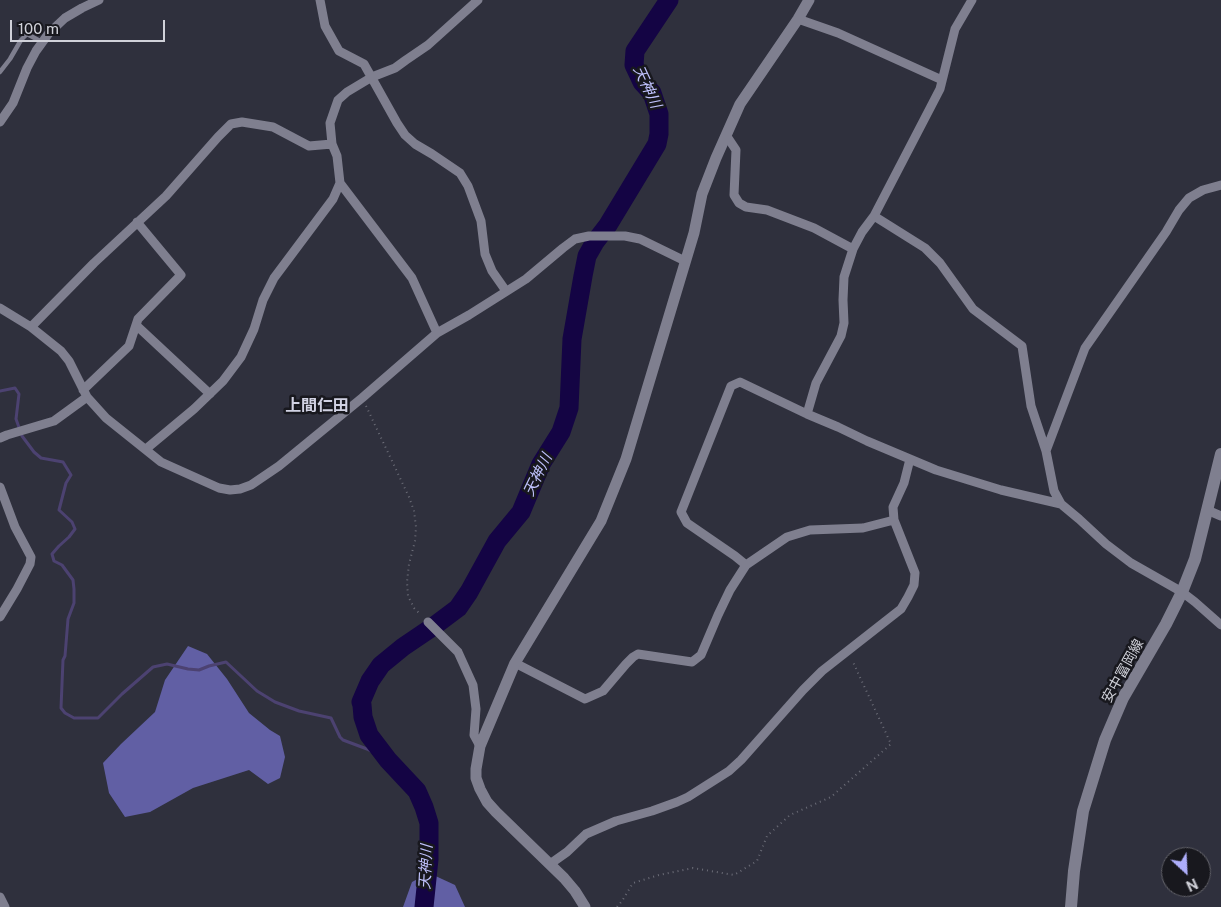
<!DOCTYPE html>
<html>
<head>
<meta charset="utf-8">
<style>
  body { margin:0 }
  #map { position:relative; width:1221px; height:907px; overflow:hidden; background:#2f303d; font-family:"Public Sans",sans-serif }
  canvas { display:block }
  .north { position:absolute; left:1161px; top:847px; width:50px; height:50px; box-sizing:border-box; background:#18181e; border:1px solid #626269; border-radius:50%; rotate:155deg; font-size:14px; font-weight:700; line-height:20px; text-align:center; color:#d0d1d9 }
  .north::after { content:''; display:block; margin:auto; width:18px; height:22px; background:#aeaefb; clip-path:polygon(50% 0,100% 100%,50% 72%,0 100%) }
  .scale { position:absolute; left:10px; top:20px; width:155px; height:22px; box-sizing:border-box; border:2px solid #d0d1d9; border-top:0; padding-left:6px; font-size:15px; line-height:18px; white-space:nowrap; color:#d0d1d9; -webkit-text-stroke:4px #18181e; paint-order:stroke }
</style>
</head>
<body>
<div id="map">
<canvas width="1221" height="907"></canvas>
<div class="north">N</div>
<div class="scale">100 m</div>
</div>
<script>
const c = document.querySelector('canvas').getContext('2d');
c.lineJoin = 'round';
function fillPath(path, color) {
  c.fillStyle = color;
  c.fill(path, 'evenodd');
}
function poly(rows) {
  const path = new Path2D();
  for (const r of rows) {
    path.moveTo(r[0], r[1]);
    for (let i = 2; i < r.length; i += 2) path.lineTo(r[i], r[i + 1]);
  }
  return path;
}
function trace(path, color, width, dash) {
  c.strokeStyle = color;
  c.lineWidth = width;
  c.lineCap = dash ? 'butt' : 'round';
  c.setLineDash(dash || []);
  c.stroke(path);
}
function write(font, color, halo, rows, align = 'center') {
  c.font = font + ' "Public Sans","Noto Sans JP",sans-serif';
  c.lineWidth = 5;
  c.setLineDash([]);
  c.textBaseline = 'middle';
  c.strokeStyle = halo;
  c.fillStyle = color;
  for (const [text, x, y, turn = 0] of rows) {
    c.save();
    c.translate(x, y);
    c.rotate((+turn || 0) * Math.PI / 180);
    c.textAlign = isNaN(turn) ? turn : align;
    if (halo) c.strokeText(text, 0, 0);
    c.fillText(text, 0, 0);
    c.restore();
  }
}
const forest = poly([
  [188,646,207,654,227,679,249,713,270,730,280,736,285,757,280,778,268,784,249,770,193,788,150,812,125,817,109,793,103,763,121,744,155,712,165,680],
  [429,873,455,885,465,907,403,907,412,882]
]);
const stream = poly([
  [0,391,15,388,19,394,16,419,22,436,34,452,41,458,63,462,71,475,66,483,59,510,72,522,75,529,69,537,59,546,52,554,54,561,62,565,73,580,74,589,74,603,68,619,65,656,63,660,61,708,65,713,74,718,98,718,122,694,153,667,167,664,188,669,199,670,209,666,226,662,257,691,275,702,299,711,331,718,340,737,343,740,367,749,388,760]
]);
const river = poly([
  [424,907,429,859,429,823,424,807,417,791,388,760,369,735,363,717,362,705,361,702,370,681,381,665,403,647,434,626,458,608,469,592,497,541,521,512,541,464,561,432,569,408,572,339,583,276,587,256,595,242,608,225,657,144,659,134,659,114,652,93,642,82,634,65,635,51,669,0]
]);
const path = poly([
  [366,406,409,497,414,511,416,527,415,541,409,564,407,582,408,596,414,608,421,615],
  [617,907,622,901,633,883,659,875,693,868,734,875,757,861,767,836,790,815,831,797,891,744,852,660]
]);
const service = poly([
  [0,72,10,59,21,40,27,34,42,42]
]);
const minor = poly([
  [320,0,325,26,339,51,364,64,397,123,405,135,415,144,432,154,460,173,468,186,481,221,485,254,492,271,506,291],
  [798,19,838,33,942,80],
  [0,122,13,103,27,68,36,51,49,33,65,18,82,8,99,0],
  [726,135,736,150,734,195,739,203,746,207,767,210,814,228,853,249],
  [874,216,925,248,940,263,973,309,1022,346,1031,406,1046,451,1054,491,1061,504],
  [0,308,31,327,61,351,69,361,87,397,106,418,161,462,219,488,230,490,240,489,251,485,279,466,362,398,437,333,469,315,526,279,563,248,575,239,589,236,625,236,640,239,685,261],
  [136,325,210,394],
  [31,327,94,263,166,196,218,137,231,124,242,122,273,127,309,146,332,144],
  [437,333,412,278,340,183,337,156,332,144,330,123,338,100,347,92,372,77,395,68,406,60,428,45,478,0],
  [83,390,129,346,138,319,181,275,137,222],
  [807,414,816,383,841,336,844,323,843,300,844,277,853,249,862,232,874,216,940,89,955,29,972,0],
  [0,438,7,435,54,421,87,397],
  [146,449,194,409,223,381,241,357,254,329,263,300,274,278,333,199,340,183],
  [1046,451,1085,348,1166,232,1179,210,1189,198,1203,190,1221,185],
  [0,487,15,527,31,557,30,564,17,589,0,617],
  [1207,510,1221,516],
  [746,565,735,556,687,523,681,512,731,386,740,382,807,414,838,427,867,441,936,470,1001,490,1061,504,1079,519,1106,544,1131,563,1182,592,1195,602,1221,625],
  [428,622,458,652,473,685,476,709,474,735,480,746],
  [515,663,585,699,603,691,626,664,633,657,638,654,692,662,701,655,718,615,730,590,746,565,787,537,810,530,863,528,894,520],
  [550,864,567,852,586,834,616,821,652,811,677,802,688,797,729,771,741,760,803,690,822,671,901,609,908,597,914,585,915,573,894,520,893,507,904,483,910,459],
  [0,897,5,907]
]);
const tertiary = poly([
  [585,907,575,891,564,878,496,812,487,802,480,789,476,778,476,769,480,746,515,663,601,521,626,459,694,233,702,194,716,158,740,104,798,19,809,0]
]);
const secondary = poly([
  [1071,907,1074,871,1083,811,1105,740,1123,698,1166,624,1182,592,1195,559,1221,454]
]);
const streetNames = [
  ["安中富岡線",1123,671,-61]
];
const waterNames = [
  ["天神川",647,87,65],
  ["天神川",538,475,-64],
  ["天神川",426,867,-87]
];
const quarterNames = [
  ["上間仁田",317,406]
];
fillPath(forest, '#615fa4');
trace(stream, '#4c4271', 3);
trace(river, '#140444', 19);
trace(path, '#6b6c77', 2, [1, 4]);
trace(service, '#7f7f8f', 4.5);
trace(minor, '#7f7f8f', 9);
trace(tertiary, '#7f7f8f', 11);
trace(secondary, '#7f7f8f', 12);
write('14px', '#d0d1d9', '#18181e', streetNames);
write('italic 15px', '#bfc1fc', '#18181e', waterNames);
write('bold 16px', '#d1d2e3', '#18181e', quarterNames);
</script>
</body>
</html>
